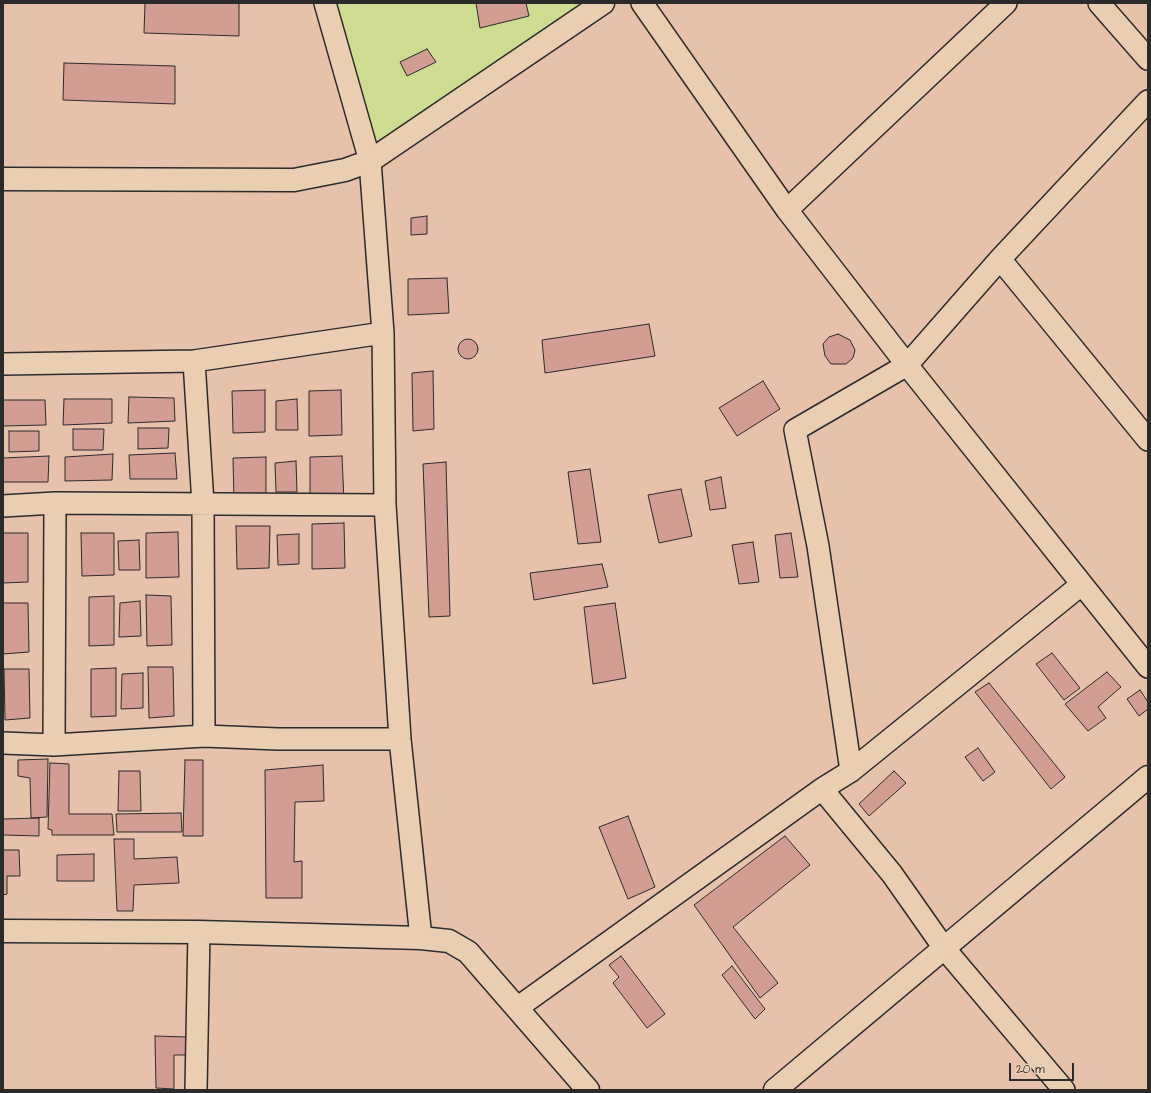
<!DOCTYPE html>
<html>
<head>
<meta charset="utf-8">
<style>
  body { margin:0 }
  #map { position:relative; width:1151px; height:1093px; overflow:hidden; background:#e7c2ab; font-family:"Architects Daughter",sans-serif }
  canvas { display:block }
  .frame { position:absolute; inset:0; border:4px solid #2b2b2b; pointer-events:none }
  .scale { position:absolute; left:1009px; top:1063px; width:65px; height:18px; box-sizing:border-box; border:2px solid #2b2b2b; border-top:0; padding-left:5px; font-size:12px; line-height:14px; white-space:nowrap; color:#2b2b2b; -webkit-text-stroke:3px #eaceb1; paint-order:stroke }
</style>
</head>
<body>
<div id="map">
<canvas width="1151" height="1093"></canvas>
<div class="frame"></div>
<div class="scale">20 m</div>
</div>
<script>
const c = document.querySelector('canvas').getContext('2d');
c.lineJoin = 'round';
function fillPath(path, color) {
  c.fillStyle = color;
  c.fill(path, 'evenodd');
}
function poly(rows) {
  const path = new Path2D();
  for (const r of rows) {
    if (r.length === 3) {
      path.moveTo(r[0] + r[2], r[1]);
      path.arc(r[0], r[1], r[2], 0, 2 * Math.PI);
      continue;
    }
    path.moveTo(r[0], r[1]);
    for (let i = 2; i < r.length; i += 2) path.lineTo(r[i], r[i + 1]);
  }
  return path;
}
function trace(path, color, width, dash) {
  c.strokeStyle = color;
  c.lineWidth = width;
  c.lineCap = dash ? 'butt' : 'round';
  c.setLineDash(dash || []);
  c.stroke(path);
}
const green = poly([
  [324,3,604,3,367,156]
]);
const building = poly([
  [145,3,239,3,239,36,144,33,145,3],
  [476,3,526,3,529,16,480,28,476,3],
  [427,49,436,62,407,76,400,62,427,49],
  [64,63,175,66,175,104,63,100,64,63],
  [427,216,427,234,411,235,411,218,427,216],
  [447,278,449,313,408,315,408,279,447,278],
  [649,324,655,356,545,373,542,340,649,324],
  [838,334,850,340,855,350,853,358,846,364,831,364,825,356,823,344,829,337,838,334],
  [468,349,10],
  [433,371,434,429,413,431,412,373,433,371],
  [763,381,780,409,737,436,719,408,763,381],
  [265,390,265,432,233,433,232,391,265,390],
  [341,390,342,435,309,436,309,391,341,390],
  [129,397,174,398,175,421,128,423,129,397],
  [64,399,112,399,112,423,63,425,64,399],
  [297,399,298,430,276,430,276,401,297,399],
  [3,400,45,400,46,425,3,426,3,400],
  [138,428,169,428,168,448,138,449,138,428],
  [73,429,104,429,103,450,73,450,73,429],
  [9,431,39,431,39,451,9,452,9,431],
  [175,453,177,479,130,479,129,455,175,453],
  [113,454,112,480,65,481,65,457,113,454],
  [49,456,48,482,3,482,3,458,49,456],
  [342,456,344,501,310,502,310,457,342,456],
  [266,457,266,500,234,501,233,458,266,457],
  [296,461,297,492,276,492,275,463,296,461],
  [446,462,450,616,429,617,423,464,446,462],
  [590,469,601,542,578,544,568,472,590,469],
  [721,477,726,508,710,510,705,481,721,477],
  [681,489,692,536,659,543,648,495,681,489],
  [344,523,345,568,312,569,312,524,344,523],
  [236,526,270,526,269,568,237,569,236,526],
  [178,532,179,577,146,578,146,533,178,532],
  [3,533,28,533,28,582,3,583,3,533],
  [81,533,114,533,114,575,82,576,81,533],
  [791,533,798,577,780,578,775,535,791,533],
  [299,534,299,564,278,565,277,535,299,534],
  [139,540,140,570,119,570,118,541,139,540],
  [753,542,759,582,739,584,732,545,753,542],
  [602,564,608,587,534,600,530,573,602,564],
  [146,595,171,596,172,645,147,646,146,595],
  [114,596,114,645,89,646,89,597,114,596],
  [140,601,141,636,119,637,120,603,140,601],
  [3,603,28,603,29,652,3,654,3,603],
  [615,603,626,678,593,684,584,607,615,603],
  [1052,653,1080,688,1064,700,1036,664,1052,653],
  [148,667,173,667,174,716,149,718,148,667],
  [116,668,116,716,91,717,91,669,116,668],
  [4,669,29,669,30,718,5,720,4,669],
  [1107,672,1121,687,1098,707,1106,718,1088,731,1065,704,1107,672],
  [143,673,143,708,121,709,122,674,143,673],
  [989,683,1065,777,1051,789,975,692,989,683],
  [1140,690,1148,702,1148,709,1139,716,1127,699,1140,690],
  [978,748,995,772,983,781,965,757,978,748],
  [48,759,47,817,31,818,30,778,18,776,18,760,48,759],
  [185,760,203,760,203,836,183,836,185,760],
  [50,763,69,764,69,814,112,814,114,835,52,835,52,830,48,829,50,763],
  [323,765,324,801,295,802,294,862,302,861,302,898,266,898,265,770,323,765],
  [119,771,140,771,141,811,118,811,119,771],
  [894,771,906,783,869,816,859,804,894,771],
  [181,813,182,832,117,832,116,814,181,813],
  [628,816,655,887,628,899,599,827,628,816],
  [39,818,39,836,3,835,3,819,39,818],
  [785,836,810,865,733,927,778,983,760,998,694,905,785,836],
  [114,839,134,839,134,859,177,857,179,883,134,885,133,911,117,911,114,839],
  [3,850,19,850,20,876,7,876,7,894,3,895,3,850],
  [94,854,94,881,57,881,57,855,94,854],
  [621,956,665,1014,647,1028,613,983,619,977,609,965,621,956],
  [732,966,765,1009,755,1019,722,975,732,966],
  [155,1036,187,1037,187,1055,174,1055,174,1089,156,1088,155,1036]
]);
const minor = poly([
  [325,3,370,161,383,333,385,505,400,739,421,938],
  [642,3,787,210,907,365,1148,667],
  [1099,3,1148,59],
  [787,210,1006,3],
  [1000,259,1148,440],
  [194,361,203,504,204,736],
  [3,364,194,361,383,333],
  [3,506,55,503,385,505],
  [3,743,54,745,204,736,278,739,400,739],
  [54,745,55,503],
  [851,771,818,546,795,430,907,365,1000,259,1148,101],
  [822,789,892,874,944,948,1064,1090],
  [517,1008,822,789,851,771,1081,585],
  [196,1090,199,932]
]);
const tertiary = poly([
  [3,179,294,180,345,170,370,161,603,3],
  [3,931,199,932,421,938,449,941,468,952,588,1090],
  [775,1090,1148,777]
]);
fillPath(green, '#cddc90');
fillPath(building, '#d29d93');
trace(building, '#2b2b2b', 1);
trace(minor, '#2b2b2b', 24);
trace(tertiary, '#2b2b2b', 25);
trace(minor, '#eaceb1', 21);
trace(tertiary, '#eaceb1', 22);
</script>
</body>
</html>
